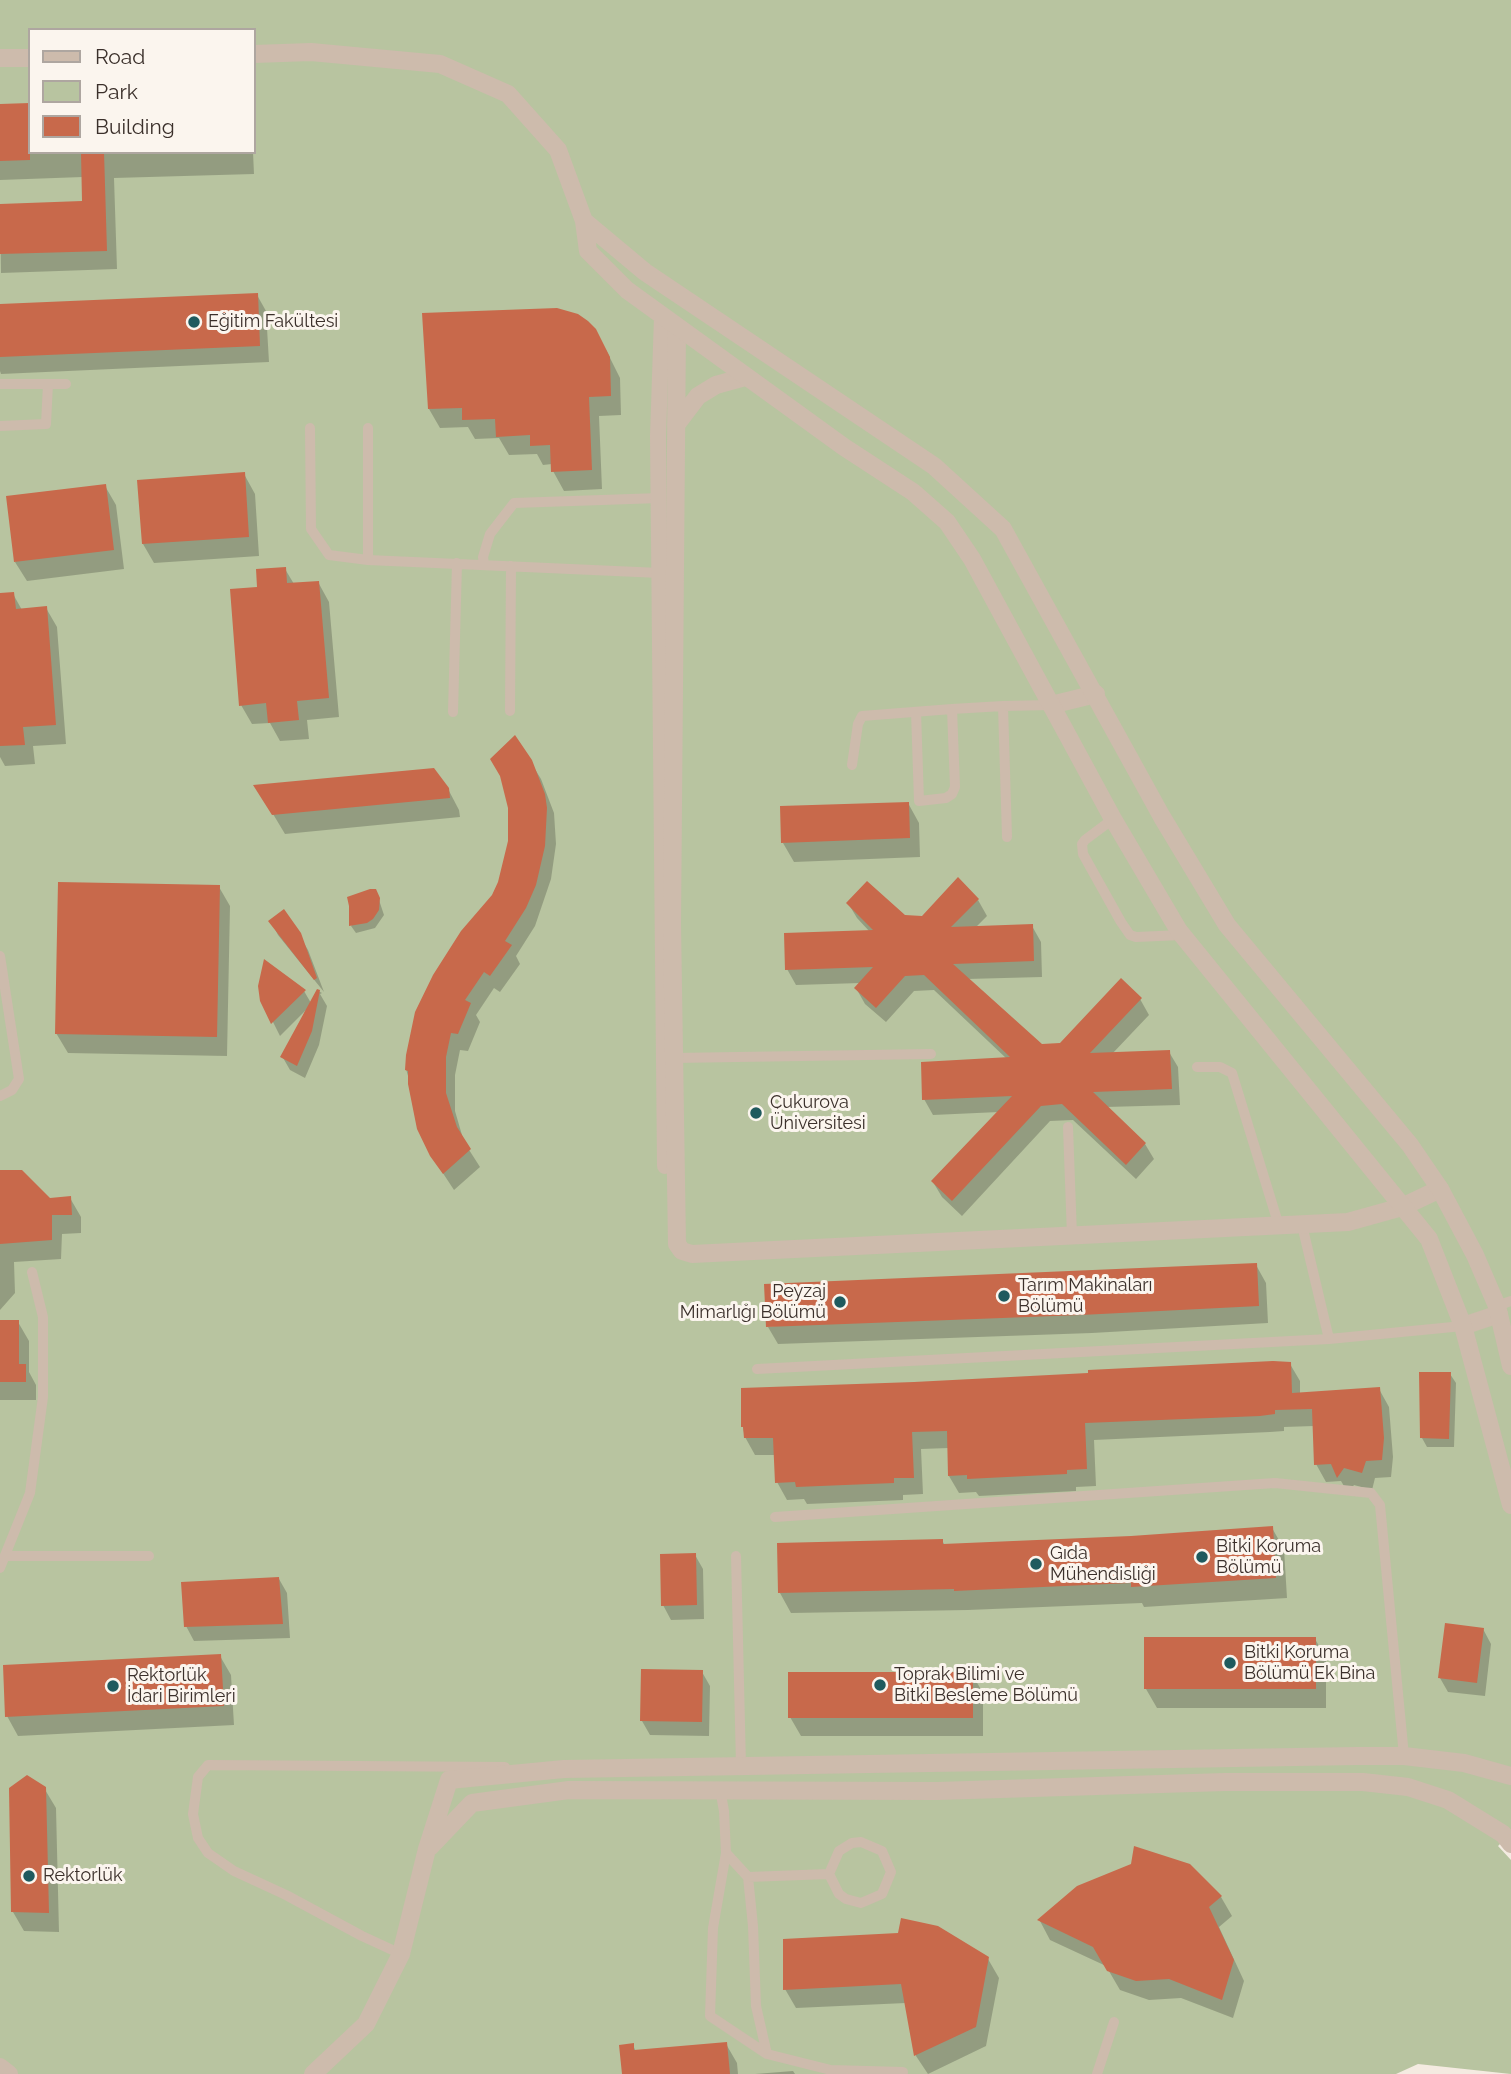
<!DOCTYPE html>
<html>
<head>
<meta charset="utf-8">
<style>
  body { margin:0 }
  #map { position:relative; width:1511px; height:2074px; overflow:hidden; background:#f4ebe1; font-family:Raleway,sans-serif }
  canvas { display:block }
  .legend { position:absolute; left:28px; top:28px; width:228px; height:126px; box-sizing:border-box; background:#fbf5ee; border:2px solid #aea6a0; margin:0; padding:9px 12px; list-style:none; font-size:21px; color:#3b302b }
  .legend li { display:flex; align-items:center; gap:14px; height:35px }
  .legend b { width:35px; border:2px solid #aea6a0 }
</style>
</head>
<body>
<div id="map">
<canvas width="1511" height="2074"></canvas>
<ul class="legend">
<li><b style="height:9px;background:#cdbbac"></b>Road</li>
<li><b style="height:19px;background:#b8c4a0"></b>Park</li>
<li><b style="height:19px;background:#c8694b"></b>Building</li>
</ul>
</div>
<script>
const c = document.querySelector('canvas').getContext('2d');
c.lineJoin = 'round';
function fillPath(path, color) {
  c.fillStyle = color;
  c.fill(path, 'evenodd');
}
function poly(rows) {
  const path = new Path2D();
  for (const r of rows) {
    path.moveTo(r[0], r[1]);
    for (let i = 2; i < r.length; i += 2) path.lineTo(r[i], r[i + 1]);
  }
  return path;
}
function trace(path, color, width, dash) {
  c.strokeStyle = color;
  c.lineWidth = width;
  c.lineCap = dash ? 'butt' : 'round';
  c.setLineDash(dash || []);
  c.stroke(path);
}
function write(font, color, halo, rows, align = 'center') {
  c.font = font + ' Raleway,sans-serif';
  c.lineWidth = 6;
  c.setLineDash([]);
  c.textBaseline = 'middle';
  c.strokeStyle = halo;
  c.fillStyle = color;
  for (const [text, x, y, turn = 0] of rows) {
    c.save();
    c.translate(x, y);
    c.rotate((+turn || 0) * Math.PI / 180);
    c.textAlign = isNaN(turn) ? turn : align;
    if (halo) c.strokeText(text, 0, 0);
    c.fillText(text, 0, 0);
    c.restore();
  }
}
const green = poly([
  [0,0,1511,0,1511,1833,1498,1846,1511,1860,1511,2074,1418,2064,1396,2074,0,2074],
  [30,30,254,30,254,152,30,152]
]);
const shadow = poly([
  [0,106,30,152,253,152,254,174,114,178,117,269,1,273,0,206,84,203,83,177,0,180],
  [257,295,266,311,269,362,1,374,0,371,0,306],
  [606,350,620,378,621,415,599,416,602,489,564,491,553,471,552,464,543,465,537,454,509,455,499,438,475,439,468,427,440,428,429,409],
  [244,474,255,494,259,556,154,563,143,544,139,482],
  [105,486,116,505,124,569,27,581,15,562],
  [285,569,294,584,318,582,329,602,339,717,307,720,309,739,280,741,270,723,252,724,241,705,259,588],
  [13,594,22,610,46,608,57,627,66,744,33,746,35,764,5,766,0,757,0,595],
  [530,761,541,779,554,813,556,844,551,879,535,926,516,956,520,964,500,992,494,988,476,1015,480,1022,468,1051,460,1050,455,1075,455,1111,464,1142,480,1167,454,1190,431,1155,406,1069,499,882],
  [448,789,459,810,460,817,285,834,267,804],
  [908,803,919,823,920,857,794,862,783,843],
  [219,887,230,906,227,1056,68,1053,56,1033],
  [376,891,384,915,375,928,356,933,351,926],
  [978,900,987,916,975,928,1032,926,1041,942,1042,977,967,979,1041,1046,1061,1045,1140,999,1149,1015,1112,1054,1169,1052,1178,1067,1180,1105,1106,1107,1145,1144,1154,1159,1136,1179,1073,1120,1050,1121,962,1216,942,1197,933,1182,999,1112,933,1115,924,1099,1007,1059,934,990,914,991,886,1022,865,1004,856,988,861,983,796,985,787,969,870,932,857,918,848,903,904,917,923,918],
  [271,921,299,935,308,950,324,992,278,935],
  [304,991,311,1003,318,991,322,993,320,994,327,1006,319,1045,305,1078,290,1070,282,1056,306,1010,280,1036,262,1000],
  [0,1172,49,1200,70,1198,81,1217,81,1233,62,1234,61,1259,14,1262,15,1293,0,1310],
  [1256,1265,1266,1283,1268,1323,1092,1333,778,1344,768,1327],
  [0,1322,18,1322,29,1341,29,1372,36,1385,36,1400,0,1400],
  [1290,1364,1300,1381,1300,1395,1379,1389,1389,1407,1393,1457,1391,1477,1375,1478,1372,1490,1354,1485,1348,1493,1341,1481,1326,1482,1316,1464,1314,1426,1284,1427,1284,1431,1270,1432,1094,1440,1096,1486,1076,1487,1076,1491,979,1496,976,1492,959,1493,949,1476,949,1448,921,1449,923,1494,903,1495,903,1500,807,1504,804,1499,787,1500,777,1482,775,1455,755,1455,745,1437,743,1427,914,1384],
  [1450,1374,1456,1383,1454,1447,1427,1447,1422,1438],
  [1272,1528,1284,1549,1287,1598,1144,1607,1142,1603,968,1610,791,1613,780,1593,942,1540,945,1546,1131,1538],
  [695,1555,703,1569,704,1619,671,1620,663,1605],
  [279,1579,287,1593,290,1638,194,1641,186,1626],
  [1483,1629,1491,1644,1485,1696,1448,1692,1440,1678],
  [1315,1639,1326,1658,1326,1708,1157,1708,1146,1689],
  [220,1656,231,1675,234,1725,18,1736,7,1716],
  [702,1672,710,1686,709,1736,650,1735,642,1721],
  [972,1674,983,1693,983,1736,801,1736,790,1717],
  [44,1788,56,1808,59,1932,24,1931,13,1912],
  [1189,1866,1221,1897,1232,1916,1219,1927,1244,1981,1233,2018,1181,1998,1149,2000,1120,1990,1106,1966,1050,1940,1040,1921],
  [988,1959,999,1978,986,2046,928,2074,916,2056,906,2003,796,2008,785,1989],
  [726,2044,737,2063,738,2074,624,2074,633,2045,636,2052],
  [793,2071,795,2074,755,2074]
]);
const building = poly([
  [30,103,30,160,0,161,0,104],
  [81,152,104,152,107,251,0,254,0,204,82,201],
  [258,293,260,346,0,357,0,304],
  [557,308,578,314,588,321,596,329,610,357,611,396,589,397,592,470,551,472,550,445,530,446,530,435,496,437,495,419,462,420,462,408,428,409,422,313],
  [245,472,249,537,142,544,137,480],
  [106,484,114,550,14,562,6,496],
  [286,567,287,583,319,581,329,698,297,701,299,720,268,723,266,703,239,706,230,589,257,587,256,569],
  [14,592,16,609,47,606,56,725,23,727,25,745,0,746,0,593],
  [515,735,532,760,545,794,547,808,545,846,536,885,526,908,505,941,512,945,490,976,484,972,465,1000,471,1003,458,1034,451,1033,446,1057,446,1093,457,1127,471,1149,443,1174,430,1156,417,1129,408,1084,408,1071,405,1070,406,1055,415,1012,433,975,461,931,492,895,498,882,508,841,508,808,500,776,490,759],
  [434,768,449,788,450,798,272,815,253,785],
  [909,802,910,838,781,843,780,806],
  [958,877,979,899,951,927,1033,924,1034,961,953,964,1042,1044,1060,1043,1121,978,1142,998,1090,1053,1170,1050,1172,1089,1093,1092,1146,1143,1126,1165,1062,1104,1041,1106,952,1201,931,1181,1012,1096,922,1100,921,1062,1010,1057,924,975,905,976,876,1008,854,988,873,967,785,970,784,933,873,930,846,903,867,881,905,915,922,916],
  [58,882,220,885,217,1037,55,1034],
  [370,889,376,889,380,898,379,910,373,919,367,923,349,926,349,906,347,897],
  [284,909,301,933,317,978,314,980,268,921],
  [264,959,306,990,271,1024,260,1001,258,986],
  [317,989,320,990,312,1031,297,1066,280,1057],
  [0,1170,22,1170,50,1198,71,1196,72,1215,52,1215,52,1240,0,1244],
  [1257,1263,1259,1306,1081,1315,766,1327,764,1284],
  [0,1320,19,1320,19,1364,26,1364,26,1382,0,1382],
  [1273,1361,1291,1362,1292,1393,1380,1387,1384,1438,1382,1460,1366,1461,1362,1473,1344,1468,1337,1478,1331,1464,1314,1465,1312,1409,1275,1410,1275,1414,1260,1416,1085,1423,1087,1469,1067,1470,1067,1474,967,1479,967,1475,948,1476,947,1431,912,1432,914,1478,894,1478,894,1483,796,1487,795,1482,775,1483,773,1438,744,1438,743,1427,741,1427,741,1388,914,1382,1088,1373,1088,1370],
  [1419,1372,1451,1372,1449,1439,1420,1438],
  [1273,1526,1276,1578,1131,1587,1131,1583,954,1591,954,1589,778,1593,777,1543,943,1539,943,1544,1131,1536],
  [696,1553,697,1605,661,1606,660,1554],
  [279,1577,283,1624,184,1627,181,1582],
  [1445,1623,1484,1628,1477,1683,1438,1678],
  [1144,1637,1316,1637,1316,1689,1144,1689],
  [221,1654,224,1706,5,1717,3,1665],
  [641,1669,703,1670,702,1722,640,1721],
  [788,1672,973,1672,973,1718,788,1718],
  [27,1775,46,1787,49,1913,11,1912,9,1788],
  [1134,1846,1190,1864,1222,1896,1209,1907,1234,1960,1222,2000,1169,1979,1136,1981,1107,1971,1093,1947,1037,1920,1077,1886,1131,1864],
  [901,1918,938,1926,989,1957,976,2027,914,2056,901,1984,783,1990,783,1939,898,1933],
  [727,2042,730,2074,622,2074,619,2045,634,2043,634,2050]
]);
const service = poly([
  [0,384,66,384],
  [0,426,46,424,48,384],
  [310,428,311,529,329,555,368,560,660,573],
  [368,428,368,560],
  [484,564,483,557,490,534,514,503,660,498],
  [510,711,511,566],
  [453,712,457,563],
  [916,712,919,801,946,798,952,794,955,787,952,709,1003,706],
  [852,765,858,724,862,716,952,709],
  [1113,819,1085,840,1082,844,1083,854,1121,922,1130,935,1136,937,1182,935],
  [1007,837,1003,706,1051,705],
  [0,956,19,1079,12,1090,0,1096],
  [673,1058,931,1054],
  [1197,1067,1220,1067,1232,1073,1279,1226],
  [1068,1127,1072,1236],
  [1302,1225,1329,1339,1463,1326],
  [1497,1306,1511,1301],
  [757,1369,1329,1339],
  [775,1517,1275,1483,1371,1493,1380,1505,1404,1756],
  [5,1556,149,1556],
  [736,1556,741,1766],
  [0,1568,30,1493,43,1397,43,1317,32,1272],
  [720,1789,724,1811,726,1853,713,1928,710,2016,767,2054,831,2070,903,2072],
  [726,1853,748,1877,753,1926,756,2006,767,2054],
  [748,1877,829,1874,839,1851,852,1843,861,1842,882,1851,891,1872,882,1894,861,1903,846,1899,839,1894,829,1874],
  [401,1954,362,1936,286,1895,234,1871,208,1853,198,1838,193,1814,198,1777,208,1765,505,1767],
  [1097,2074,1114,2022]
]);
const pedestrian = poly([
  [662,317,658,436,665,1166]
]);
const minor = poly([
  [677,329,672,924,677,1244,682,1251,692,1254,1348,1222,1402,1207,1440,1189],
  [676,425,698,396,716,385,745,377],
  [1051,705,1096,694],
  [1463,1326,1499,1314]
]);
const tertiary = poly([
  [254,54,311,52,440,64,508,94,558,150,584,221,588,251,627,290,844,447,913,492,947,522,972,559,1113,819,1179,931,1429,1239,1463,1326,1511,1505],
  [0,58,30,58],
  [584,221,645,272,934,466,1003,529,1162,817,1227,925,1410,1145,1440,1189,1475,1255,1497,1306,1511,1366],
  [430,1847,472,1803,569,1790,937,1791,1225,1782,1363,1782,1408,1787,1448,1800,1503,1834,1511,1844],
  [0,2067,9,2074],
  [313,2074,366,2024,401,1954,427,1849,449,1780,564,1769,1357,1756,1404,1756,1464,1763,1511,1776]
]);
const markers = [
  [194,322,7,"#1f5a5e"],
  [756,1113,7,"#1f5a5e"],
  [1004,1296,7,"#1f5a5e"],
  [840,1302,7,"#1f5a5e"],
  [1202,1557,7,"#1f5a5e"],
  [1036,1564,7,"#1f5a5e"],
  [1230,1663,7,"#1f5a5e"],
  [880,1685,7,"#1f5a5e"],
  [113,1686,7,"#1f5a5e"],
  [29,1876,7,"#1f5a5e"]
];
const poiNames = [
  ["Eğitim Fakültesi",208,322],
  ["Çukurova",770,1103],
  ["Üniversitesi",770,1124],
  ["Tarım Makinaları",1018,1286],
  ["Bölümü",1018,1307],
  ["Peyzaj",826,1292,"right"],
  ["Mimarlığı Bölümü",826,1313,"right"],
  ["Bitki Koruma",1216,1547],
  ["Bölümü",1216,1568],
  ["Gıda",1050,1554],
  ["Mühendisliği",1050,1575],
  ["Bitki Koruma",1244,1653],
  ["Bölümü Ek Bina",1244,1674],
  ["Toprak Bilimi ve",894,1675],
  ["Bitki Besleme Bölümü",894,1696],
  ["Rektorlük",127,1676],
  ["İdari Birimleri",127,1697],
  ["Rektorlük",43,1876]
];
fillPath(green, '#b8c4a0');
fillPath(shadow, '#0003');
fillPath(building, '#c8694b');
trace(service, '#cdbbac', 10);
trace(pedestrian, '#cdbbac', 16);
trace(minor, '#cdbbac', 18);
trace(tertiary, '#cdbbac', 18);
for (const [x, y, r, color] of markers) {
  const dot = new Path2D();
  dot.arc(x, y, r, 0, 2 * Math.PI);
  c.fillStyle = color;
  c.fill(dot);
  trace(dot, '#fbf5ee', 2.5);
}
write('18px', '#3b302b', '#fbf5ee', poiNames, 'left');
</script>
</body>
</html>
